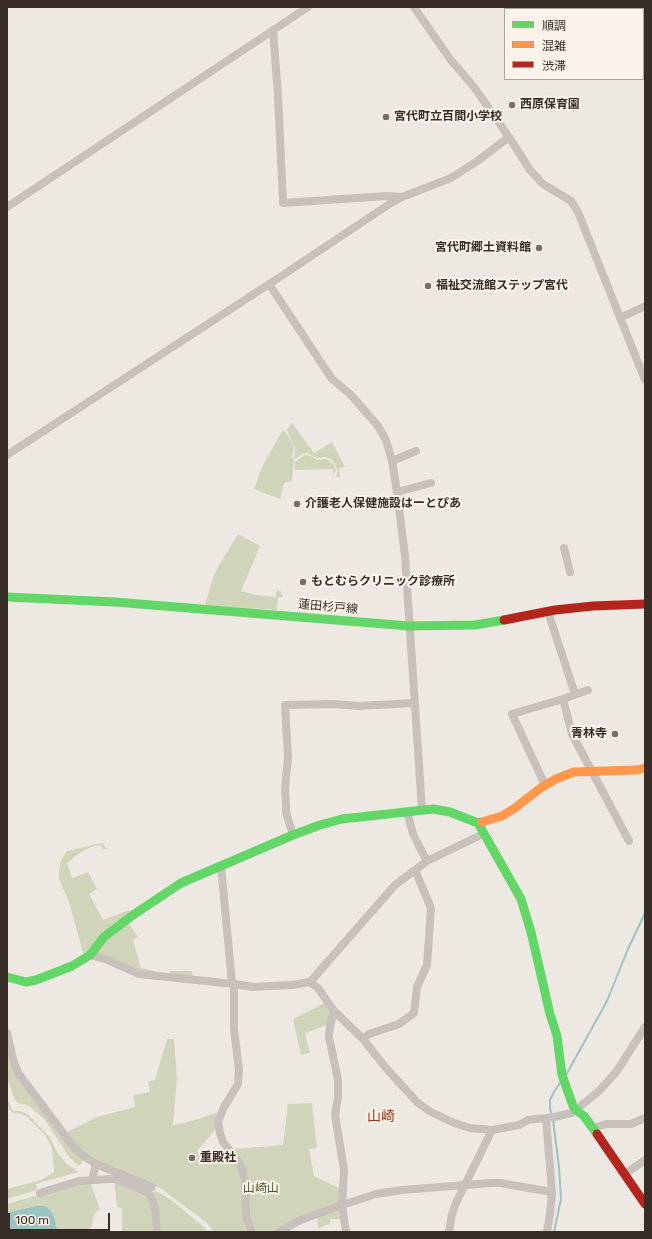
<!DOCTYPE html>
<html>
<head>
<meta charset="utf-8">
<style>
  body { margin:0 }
  #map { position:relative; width:652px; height:1239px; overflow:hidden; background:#eee8e2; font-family:Rubik,"Noto Sans JP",sans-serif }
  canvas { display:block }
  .frame { position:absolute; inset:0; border:8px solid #392d28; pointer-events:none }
  .legend { position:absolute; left:504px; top:8px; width:140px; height:72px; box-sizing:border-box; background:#fbf3e9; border:1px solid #ada49c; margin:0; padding:5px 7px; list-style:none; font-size:12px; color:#392d28 }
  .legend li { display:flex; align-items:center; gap:8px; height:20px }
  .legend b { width:20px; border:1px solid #ada49c }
  .scale { position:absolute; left:8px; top:1213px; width:102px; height:18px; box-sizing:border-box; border:2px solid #392d28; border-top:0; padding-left:5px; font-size:12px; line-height:14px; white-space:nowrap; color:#392d28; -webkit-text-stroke:3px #fbf3e9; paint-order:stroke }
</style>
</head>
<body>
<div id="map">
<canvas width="652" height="1239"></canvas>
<div class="frame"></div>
<ul class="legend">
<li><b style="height:5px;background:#63d668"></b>順調</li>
<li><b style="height:5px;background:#ff974d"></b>混雑</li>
<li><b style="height:5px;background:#b3261e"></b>渋滞</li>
</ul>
<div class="scale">100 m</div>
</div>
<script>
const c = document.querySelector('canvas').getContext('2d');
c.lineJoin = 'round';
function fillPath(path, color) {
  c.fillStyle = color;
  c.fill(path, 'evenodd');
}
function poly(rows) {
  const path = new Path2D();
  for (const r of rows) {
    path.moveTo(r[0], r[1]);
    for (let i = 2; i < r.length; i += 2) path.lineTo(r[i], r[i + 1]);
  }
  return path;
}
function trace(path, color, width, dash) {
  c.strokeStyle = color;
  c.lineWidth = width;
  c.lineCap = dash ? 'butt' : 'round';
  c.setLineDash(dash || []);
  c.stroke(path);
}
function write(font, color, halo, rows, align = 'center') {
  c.font = font + ' Rubik,"Noto Sans JP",sans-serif';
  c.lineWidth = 4;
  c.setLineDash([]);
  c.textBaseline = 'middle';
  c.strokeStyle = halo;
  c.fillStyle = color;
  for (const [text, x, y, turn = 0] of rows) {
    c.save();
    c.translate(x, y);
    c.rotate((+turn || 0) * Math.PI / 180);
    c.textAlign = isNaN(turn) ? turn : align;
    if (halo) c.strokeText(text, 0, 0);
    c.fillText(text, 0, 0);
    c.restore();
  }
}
const green = poly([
  [292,423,314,453,332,442,345,467,339,468,340,477,336,477,338,471,335,464,331,459,326,457,317,458,307,453,303,454,295,459,294,457,295,448,287,430],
  [283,430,287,434,293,445,294,448,292,457,294,460,292,481,284,483,280,499,254,489,262,467],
  [304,455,311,456,317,460,326,459,330,461,334,465,336,470,333,475,333,469,295,470,295,462],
  [238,534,260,546,241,591,256,595,276,597,277,590,280,591,283,595,283,597,278,597,277,610,205,605,212,581,218,567],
  [102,843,107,849,104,849,100,845,91,847,78,854,67,863,72,878,88,872,97,889,89,894,103,920,129,910,131,914,125,918,138,937,133,940,141,968,154,971,155,973,170,974,170,971,192,971,192,978,139,972,84,956,69,902,59,879,59,870,61,860,67,851],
  [325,1003,331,1012,327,1025,305,1033,310,1053,301,1055,293,1019],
  [167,1039,174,1039,177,1078,173,1125,185,1123,216,1113,218,1115,215,1130,197,1151,207,1162,223,1150,283,1145,288,1104,312,1103,317,1148,309,1149,314,1176,339,1188,339,1203,305,1215,290,1221,275,1232,214,1232,206,1222,160,1188,97,1161,78,1147,67,1132,97,1117,135,1107,133,1095,150,1092,148,1081,155,1080],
  [7,1053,10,1063,84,1160,79,1166,69,1157,45,1120,28,1105,18,1103,15,1100,7,1079],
  [7,1097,11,1108,14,1111,21,1111,27,1114,49,1136,57,1152,66,1163,78,1172,36,1184,37,1190,7,1199,7,1189,41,1180,54,1172,52,1149,46,1136,26,1116,20,1114,13,1113,9,1109,7,1104],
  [114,1181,146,1195,150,1202,154,1232,122,1232,122,1208,117,1207],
  [90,1182,100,1209,96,1212,93,1217,92,1227,88,1229,89,1232,58,1232,53,1214,35,1206,7,1213,7,1204,80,1183],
  [156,1191,171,1200,203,1226,208,1232,161,1232,153,1195,154,1192],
  [337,1210,339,1211,341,1219,331,1219,330,1224,318,1228,317,1217]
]);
const water = poly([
  [35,1206,45,1206,49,1209,53,1214,58,1232,7,1232,7,1213]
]);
const stream = poly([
  [598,7,600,9],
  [643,62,645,65],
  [566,1075,607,1001,628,949,645,913],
  [552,1116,550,1108,550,1100,554,1092,560,1083],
  [553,1120,559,1167,561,1199,554,1232]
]);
const street = poly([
  [414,7,450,59,474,87,509,137,530,170,543,184,571,201,578,212,645,380],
  [273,30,278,95,283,203,387,196,402,197],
  [7,207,308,7],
  [269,284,332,379,350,394,378,426,386,440,392,461,397,492,405,556,422,810],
  [620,318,645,306],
  [7,455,286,273,391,203,402,197,451,178,476,162,509,137],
  [392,461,416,451],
  [397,492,431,483],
  [564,548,570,572],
  [548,612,575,694],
  [563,699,572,734,629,841],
  [545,785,512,714,563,699,588,690],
  [407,812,413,834,419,846,427,861],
  [293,835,286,812,286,805,285,789,288,757,285,705,332,704,358,706,415,703],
  [221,866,232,983],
  [90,955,108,960,139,974,234,984,253,987,292,985,310,982,318,988,334,1011,363,1039,386,1068,418,1103,431,1112,454,1123,470,1128,492,1130,519,1125,528,1120,555,1117,571,1113,576,1110,599,1091,617,1071,645,1027],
  [310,982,395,885,427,861,483,834],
  [234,984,234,1029,239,1070,238,1084,223,1109,218,1122,220,1133,223,1142,239,1162,242,1168,245,1181,246,1217,252,1232],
  [334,1011,330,1026,329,1037,338,1080,338,1097,335,1115,344,1170,342,1205,346,1232],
  [7,1033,14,1063,19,1074,75,1149,84,1156,96,1164,152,1187],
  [363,1039,369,1034,399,1024,414,1013,417,987,427,965,431,908,415,870],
  [546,1118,552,1192,550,1214,547,1232],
  [593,1128,606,1124,631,1124,645,1118],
  [625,1174,645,1160],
  [92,1180,96,1164],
  [40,1193,79,1181,109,1179,116,1179,147,1192,151,1196,155,1209,157,1232],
  [279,1232,298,1221,342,1205,376,1194,402,1190,491,1183,500,1183,552,1192],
  [449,1232,452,1214,456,1203,492,1130]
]);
const fast = poly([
  [7,597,115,602,409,626,475,625,504,620],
  [478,823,521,899,531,932,550,1014,557,1036,562,1075,573,1106,576,1110,584,1116,597,1134],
  [7,977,26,982,36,980,72,966,90,955,104,937,133,915,181,883,293,835,320,825,342,819,433,809,450,812,478,823,482,822]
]);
const slow = poly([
  [482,822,502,816,515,808,542,787,556,779,574,772,637,770,645,768]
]);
const jam = poly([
  [504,620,555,610,593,606,645,604],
  [597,1134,645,1204]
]);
const markers = [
  [512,105,4,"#786e69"],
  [386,117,4,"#786e69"],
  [539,248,4,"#786e69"],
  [428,286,4,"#786e69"],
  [297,504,4,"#786e69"],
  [303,582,4,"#786e69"],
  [615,734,4,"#786e69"],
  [192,1158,4,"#786e69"]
];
const poiNames = [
  ["西原保育園",520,105],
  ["宮代町立百間小学校",394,117],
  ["宮代町郷土資料館",531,248,"right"],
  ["福祉交流館ステップ宮代",436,286],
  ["介護老人保健施設はーとぴあ",305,504],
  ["もとむらクリニック診療所",311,582],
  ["青林寺",607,734,"right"],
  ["重殿社",200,1158]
];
const streetNames = [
  ["蓮田杉戸線",328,607,5]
];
const parkNames = [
  ["山崎山",261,1189]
];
const quarterNames = [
  ["山崎",381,1117]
];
fillPath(green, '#d0d5ba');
fillPath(water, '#9bc3c2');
trace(stream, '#9bc3c2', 2);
trace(street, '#c8c1bb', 8);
trace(fast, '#63d668', 9);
trace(slow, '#ff974d', 9);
trace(jam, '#b3261e', 9);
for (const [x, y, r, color] of markers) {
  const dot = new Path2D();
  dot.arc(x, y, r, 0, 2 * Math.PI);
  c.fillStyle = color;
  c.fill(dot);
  trace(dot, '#fbf3e9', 1.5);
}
write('bold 12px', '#392d28', '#fbf3e9', poiNames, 'left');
write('12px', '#392d28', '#fbf3e9', streetNames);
write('12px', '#495a29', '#fbf3e9', parkNames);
write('14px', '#903419', '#fbf3e9', quarterNames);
</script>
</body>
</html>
